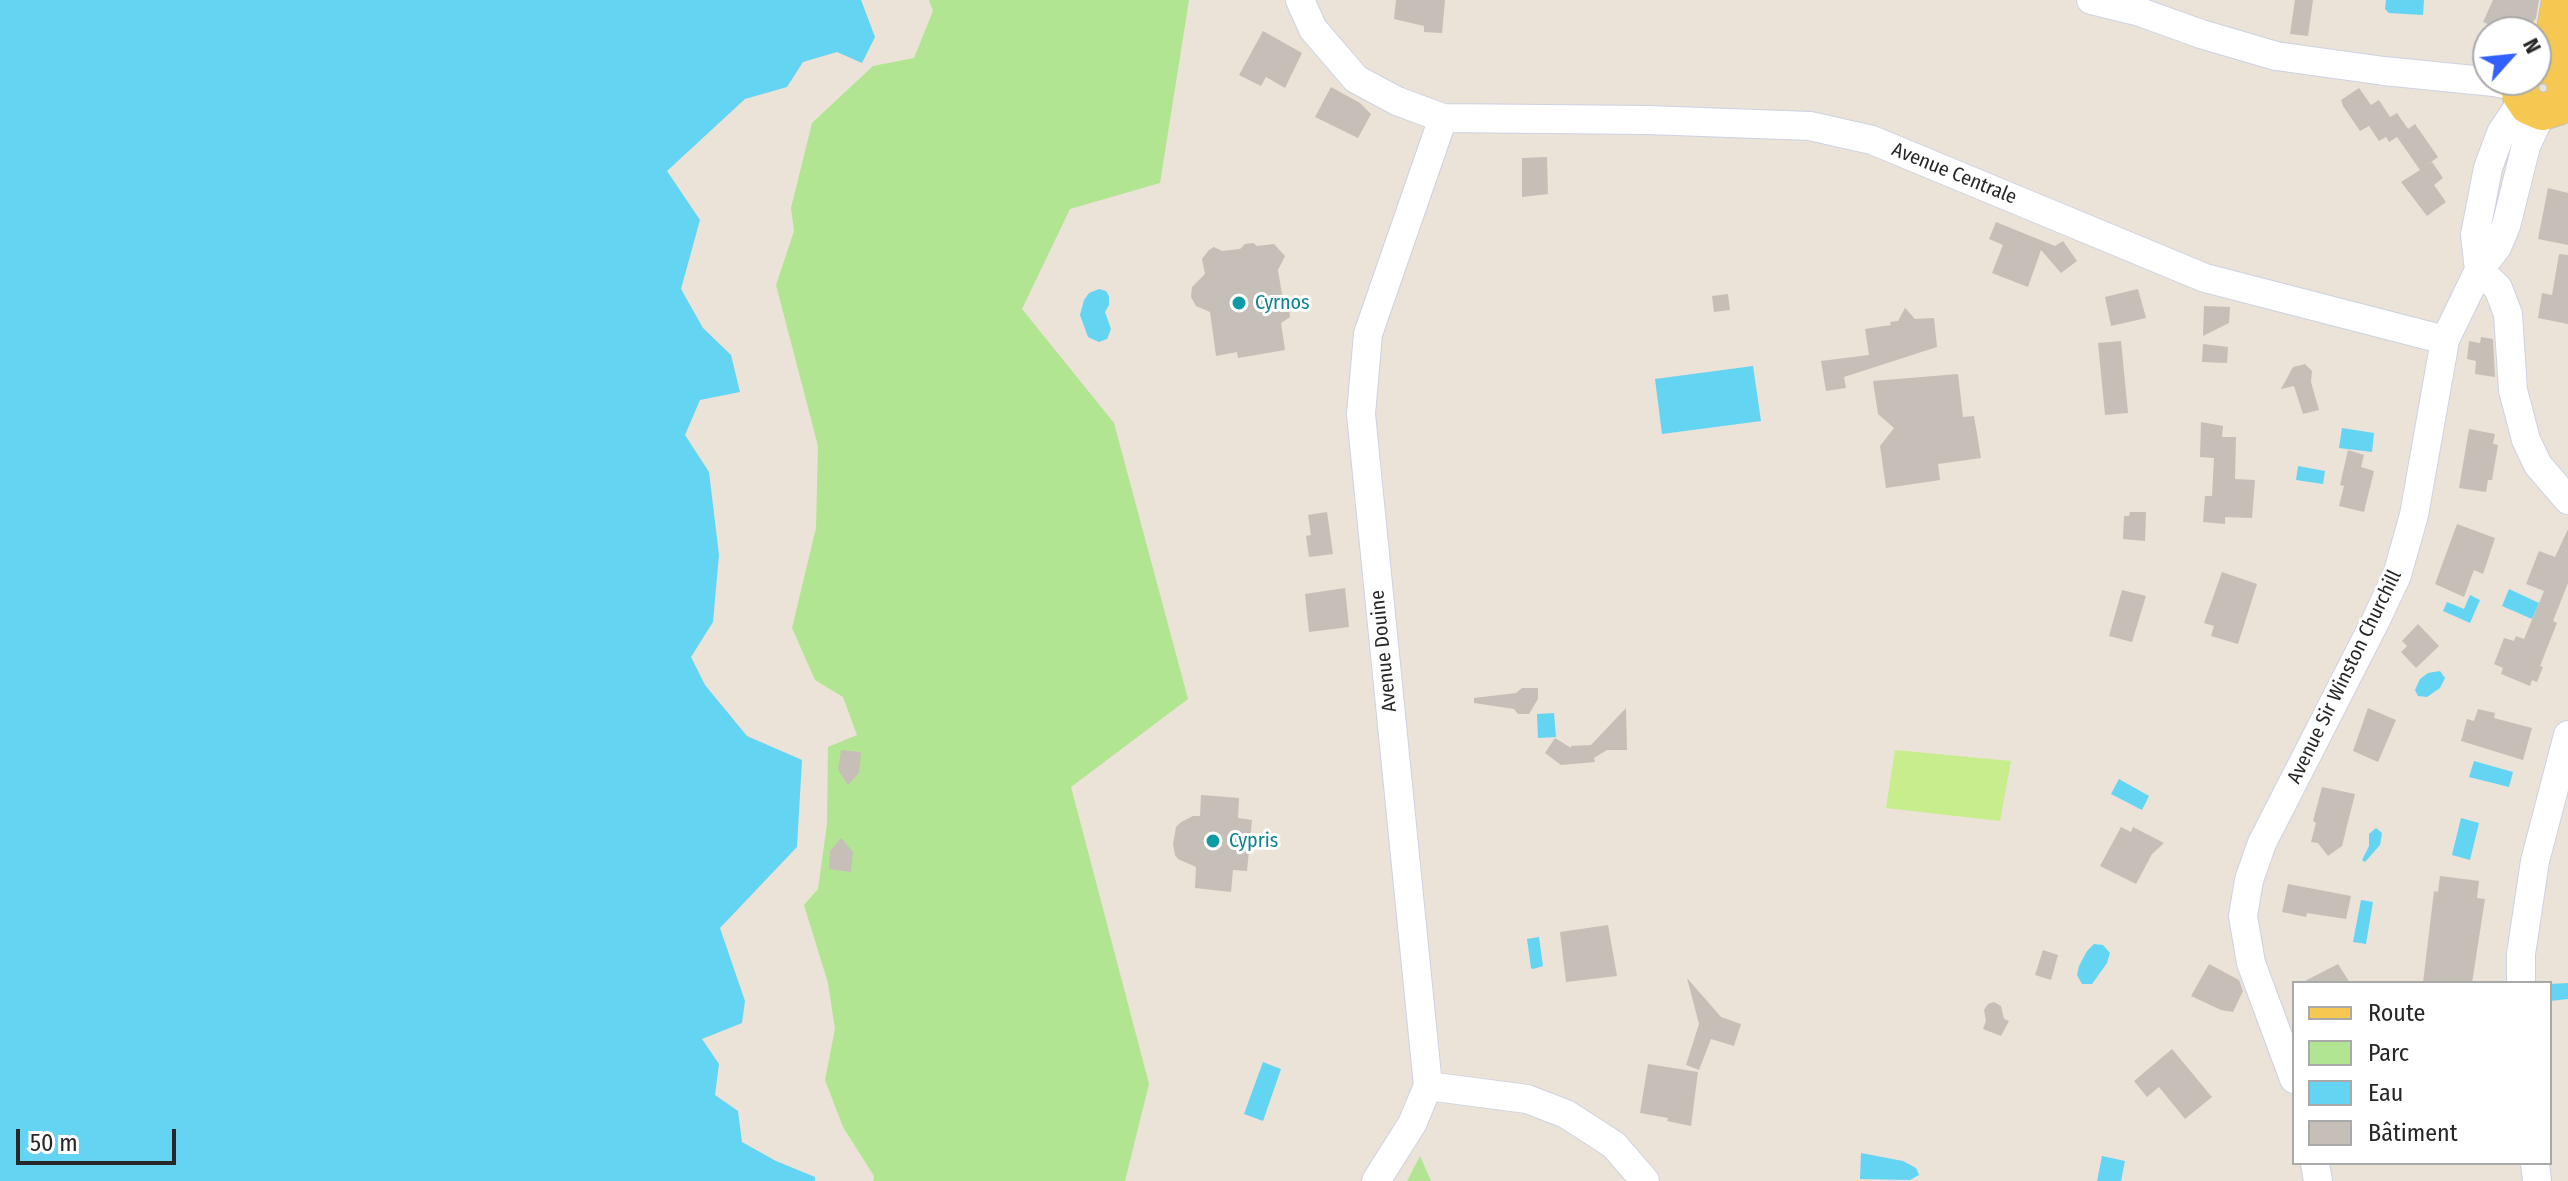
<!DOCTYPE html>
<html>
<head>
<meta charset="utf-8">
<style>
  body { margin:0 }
  #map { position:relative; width:2568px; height:1181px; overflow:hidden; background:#ebe2d8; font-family:"Fira Sans Condensed",sans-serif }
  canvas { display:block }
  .legend { position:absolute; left:2292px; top:981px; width:260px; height:184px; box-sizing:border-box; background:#fff; border:2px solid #a9a9a9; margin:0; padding:10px 14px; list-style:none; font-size:24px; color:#272727 }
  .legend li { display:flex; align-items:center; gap:16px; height:40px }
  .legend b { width:40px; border:2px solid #a9a9a9 }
  .north { position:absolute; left:2472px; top:16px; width:80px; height:80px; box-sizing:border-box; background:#fff; border:2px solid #a9a9a9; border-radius:50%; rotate:63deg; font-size:22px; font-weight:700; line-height:32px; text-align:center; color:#272727 }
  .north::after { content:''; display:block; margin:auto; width:28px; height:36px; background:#3160ff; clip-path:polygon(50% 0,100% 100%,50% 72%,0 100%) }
  .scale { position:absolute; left:16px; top:1129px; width:160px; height:36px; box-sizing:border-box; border:4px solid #272727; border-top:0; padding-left:10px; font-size:24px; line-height:28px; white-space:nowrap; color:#272727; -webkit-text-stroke:6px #fff; paint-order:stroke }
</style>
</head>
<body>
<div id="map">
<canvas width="2568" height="1181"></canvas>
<ul class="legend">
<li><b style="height:10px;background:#f6c851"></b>Route</li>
<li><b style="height:22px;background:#b1e591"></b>Parc</li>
<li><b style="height:22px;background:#64d4f3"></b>Eau</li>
<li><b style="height:22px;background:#c6bfb8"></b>Bâtiment</li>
</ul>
<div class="north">N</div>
<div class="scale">50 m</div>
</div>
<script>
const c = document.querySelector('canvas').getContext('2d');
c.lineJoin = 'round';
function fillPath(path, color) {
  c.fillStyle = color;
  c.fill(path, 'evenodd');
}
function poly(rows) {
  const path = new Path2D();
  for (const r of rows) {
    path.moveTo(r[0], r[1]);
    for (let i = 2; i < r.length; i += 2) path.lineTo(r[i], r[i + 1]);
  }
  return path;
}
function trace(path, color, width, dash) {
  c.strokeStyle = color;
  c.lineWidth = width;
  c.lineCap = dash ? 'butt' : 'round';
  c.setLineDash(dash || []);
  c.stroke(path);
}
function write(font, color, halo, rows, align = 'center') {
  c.font = font + ' "Fira Sans Condensed",sans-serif';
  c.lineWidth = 6;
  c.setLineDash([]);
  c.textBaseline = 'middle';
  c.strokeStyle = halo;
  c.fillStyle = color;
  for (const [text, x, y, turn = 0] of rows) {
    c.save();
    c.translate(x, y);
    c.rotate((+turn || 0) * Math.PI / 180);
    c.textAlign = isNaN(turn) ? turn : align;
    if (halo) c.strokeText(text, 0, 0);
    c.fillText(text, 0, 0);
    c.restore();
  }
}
const green = poly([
  [929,0,1189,0,1160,183,1070,209,1022,309,1114,423,1188,699,1071,787,1149,1084,1125,1181,873,1181,874,1176,843,1127,825,1080,835,1029,828,983,804,905,818,889,827,824,828,747,857,735,843,697,815,680,792,628,816,528,818,446,776,285,794,231,791,208,812,123,873,66,914,58,933,11],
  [1420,1156,1431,1181,1407,1181]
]);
const pitch = poly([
  [1895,750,2011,761,2000,821,1886,808]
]);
const water = poly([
  [0,0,861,0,875,37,862,63,837,52,803,62,787,87,745,99,667,171,700,220,681,289,703,328,731,355,740,392,700,400,685,435,709,472,719,555,713,622,691,657,705,685,747,736,802,760,797,847,720,928,745,1001,742,1023,702,1039,719,1064,715,1095,738,1111,742,1142,776,1161,815,1177,815,1181,0,1181],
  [2386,0,2424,0,2423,15,2389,13,2385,9],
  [1099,289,1106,291,1109,296,1109,305,1105,312,1111,329,1107,339,1099,342,1088,337,1080,315,1084,300,1089,293],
  [1753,366,1761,421,1662,434,1655,379],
  [2342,428,2374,433,2372,452,2339,448],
  [2298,466,2325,471,2323,484,2296,480],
  [2509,589,2539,603,2532,619,2502,606],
  [2470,595,2480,600,2470,623,2443,611,2447,602,2464,609],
  [2440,671,2445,678,2440,688,2427,697,2418,696,2415,690,2420,679,2428,673],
  [1554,713,1556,737,1538,738,1537,714],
  [2474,761,2513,772,2509,787,2469,777],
  [2119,779,2149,796,2142,810,2111,794],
  [2461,818,2479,823,2470,860,2452,855],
  [2376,828,2382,833,2380,845,2365,862,2362,860,2369,846,2369,834],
  [2361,900,2373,902,2366,944,2353,942],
  [1539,937,1543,966,1533,969,1531,968,1527,939],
  [2094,944,2103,945,2110,953,2107,963,2092,984,2082,984,2077,975,2079,966,2087,951],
  [2568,983,2568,999,2550,1001,2550,984],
  [1263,1062,1281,1069,1263,1121,1244,1114],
  [1861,1153,1903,1161,1916,1168,1919,1175,1910,1180,1860,1179],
  [2102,1156,2125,1161,2121,1181,2097,1181]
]);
const building = poly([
  [1396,0,1445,0,1442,33,1424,32,1424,26,1394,19],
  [2295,0,2313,0,2308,36,2290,34],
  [2493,0,2539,0,2536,18,2534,21,2506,32,2483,22],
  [1263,31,1302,53,1285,88,1266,77,1261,86,1239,75],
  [1331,87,1360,103,1371,114,1358,138,1315,117],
  [2359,88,2371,105,2379,100,2390,117,2397,113,2408,129,2415,124,2438,157,2426,166,2432,162,2443,178,2434,185,2446,202,2427,216,2401,182,2420,170,2397,137,2389,142,2386,137,2379,141,2369,126,2360,131,2343,106,2341,100],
  [1547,157,1548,194,1522,197,1522,158],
  [2548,188,2568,193,2568,245,2538,239],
  [1996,222,2055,246,2063,241,2077,261,2061,273,2041,250,2028,287,1992,273,2003,245,1989,239],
  [1253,243,1257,246,1274,244,1285,256,1278,270,1283,301,1288,300,1290,317,1281,323,1285,350,1238,358,1237,352,1216,356,1210,312,1196,306,1191,297,1192,287,1205,274,1202,259,1209,250,1214,247,1222,251,1240,249,1245,244],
  [2559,254,2568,255,2568,324,2538,318,2542,293,2552,295],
  [2138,289,2146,318,2111,326,2105,297],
  [1728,294,1730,310,1714,312,1712,296],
  [2204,306,2230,307,2229,323,2203,336],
  [1905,308,1915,319,1934,318,1937,347,1844,377,1846,388,1826,391,1821,361,1869,355,1865,329,1891,325,1890,322,1898,321],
  [2481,337,2493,339,2495,377,2475,374,2476,361,2467,359,2469,341,2480,343],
  [2121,341,2128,413,2105,415,2098,343],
  [2203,344,2228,347,2227,363,2202,362],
  [2305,364,2312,371,2311,382,2319,410,2303,414,2294,386,2281,389,2293,367],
  [1958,374,1963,417,1974,416,1981,458,1938,464,1940,480,1886,488,1880,446,1894,428,1878,414,1873,381],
  [2201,422,2223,426,2222,437,2236,437,2235,479,2255,480,2252,518,2225,517,2225,524,2203,522,2205,496,2212,496,2214,458,2200,457],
  [2469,429,2495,434,2493,444,2498,445,2492,480,2488,480,2486,492,2459,488],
  [2348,450,2364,455,2361,467,2374,471,2364,512,2339,506,2344,486,2340,485],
  [1327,512,1333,554,1309,557,1306,536,1311,535,1308,515],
  [2130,512,2146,512,2145,541,2123,539,2124,516,2129,516],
  [2457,524,2495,538,2483,574,2474,570,2464,597,2435,584],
  [2568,529,2568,583,2553,621,2557,623,2540,666,2543,667,2537,682,2532,680,2530,686,2501,674,2503,668,2494,664,2504,638,2514,641,2516,636,2524,639,2544,591,2526,584,2539,551,2555,557],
  [2222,572,2257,584,2238,644,2211,636,2214,626,2204,623],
  [1345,588,1349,627,1309,632,1305,594],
  [2122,590,2146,596,2132,642,2109,636],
  [2418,624,2439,646,2416,668,2401,652,2407,646,2402,641],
  [1522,688,1538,688,1538,699,1529,714,1518,714,1514,709,1474,703,1474,698,1516,693],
  [1626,708,1627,750,1607,750,1594,758,1595,762,1561,765,1545,753,1555,738,1571,748,1571,746,1591,745],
  [2368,708,2396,720,2378,762,2353,751],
  [2478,709,2495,713,2494,718,2532,728,2523,760,2461,741,2467,719,2474,721],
  [841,750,861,752,859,773,848,785,838,770],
  [2322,787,2355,794,2342,846,2328,856,2318,843,2311,842,2316,823,2313,821],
  [1201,795,1239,798,1238,818,1252,820,1247,871,1233,870,1231,892,1195,888,1196,867,1178,859,1175,855,1173,844,1176,827,1181,822,1193,816,1200,816],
  [2121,827,2131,832,2133,827,2164,843,2152,854,2136,884,2100,866],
  [841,838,853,852,851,872,829,869,830,851],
  [2440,876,2479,881,2477,898,2485,899,2472,983,2423,983,2434,891,2438,892],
  [2288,884,2351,896,2346,919,2307,913,2306,917,2282,912],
  [1608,925,1617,976,1566,982,1560,932],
  [2043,950,2058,955,2051,980,2035,975],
  [2209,964,2239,980,2243,991,2233,1012,2221,1010,2191,996],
  [2338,964,2350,983,2301,983],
  [1687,978,1721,1017,1741,1024,1734,1046,1711,1039,1699,1070,1686,1065,1699,1024],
  [1994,1002,2001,1006,2004,1019,2009,1021,2001,1036,1983,1029,1986,1021,1984,1010,1988,1004],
  [2172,1049,2212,1097,2185,1119,2159,1087,2147,1097,2134,1081],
  [1648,1064,1698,1072,1691,1126,1667,1121,1668,1118,1640,1113]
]);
const minor = poly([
  [1300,0,1313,29,1356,79,1397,101,1443,118,1648,120,1810,126,1872,140,2205,278,2445,340],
  [2091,0,2140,12,2201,34,2276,56,2384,71,2494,82,2520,87],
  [2479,270,2498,288,2508,314,2513,390,2526,440,2538,465,2568,500],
  [2479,270,2475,235,2488,168,2501,133,2523,100],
  [2521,983,2521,954,2535,861,2568,735],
  [2294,1079,2251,963,2243,916,2249,880,2262,843,2376,620,2397,575,2414,515,2445,340,2479,270,2497,247,2506,226,2526,146,2542,112],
  [1428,1086,1527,1099,1566,1114,1614,1145,1645,1181],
  [2315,1163,2318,1181],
  [2535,1163,2537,1181],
  [1376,1181,1412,1124,1428,1086,1361,414,1368,334,1443,118]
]);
const major = poly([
  [2549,65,2560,0],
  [2521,80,2520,94,2528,106,2542,112,2558,107,2566,94,2565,80,2556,68,2549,65,2536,66]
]);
const markers = [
  [1239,303,8,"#0f9aa8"],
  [1213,841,8,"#0f9aa8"]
];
const streetNames = [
  ["Avenue Centrale",1954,174,22],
  ["Avenue Douine",1384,651,-96],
  ["Avenue Sir Winston Churchill",2345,677,-64]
];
const cultureNames = [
  ["Cyrnos",1255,303],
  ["Cypris",1229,841]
];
fillPath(green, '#b1e591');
fillPath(pitch, '#c8ed8c');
fillPath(water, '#64d4f3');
fillPath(building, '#c6bfb8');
trace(minor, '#cdd2e2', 30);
trace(major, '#c3c3c3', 38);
trace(minor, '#fff', 28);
trace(major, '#f6c851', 36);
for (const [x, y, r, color] of markers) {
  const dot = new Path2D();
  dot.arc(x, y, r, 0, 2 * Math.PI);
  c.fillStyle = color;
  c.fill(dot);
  trace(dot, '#fff', 3);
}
write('20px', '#272727', '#fff', streetNames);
write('20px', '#0d838f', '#fff', cultureNames, 'left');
</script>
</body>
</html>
